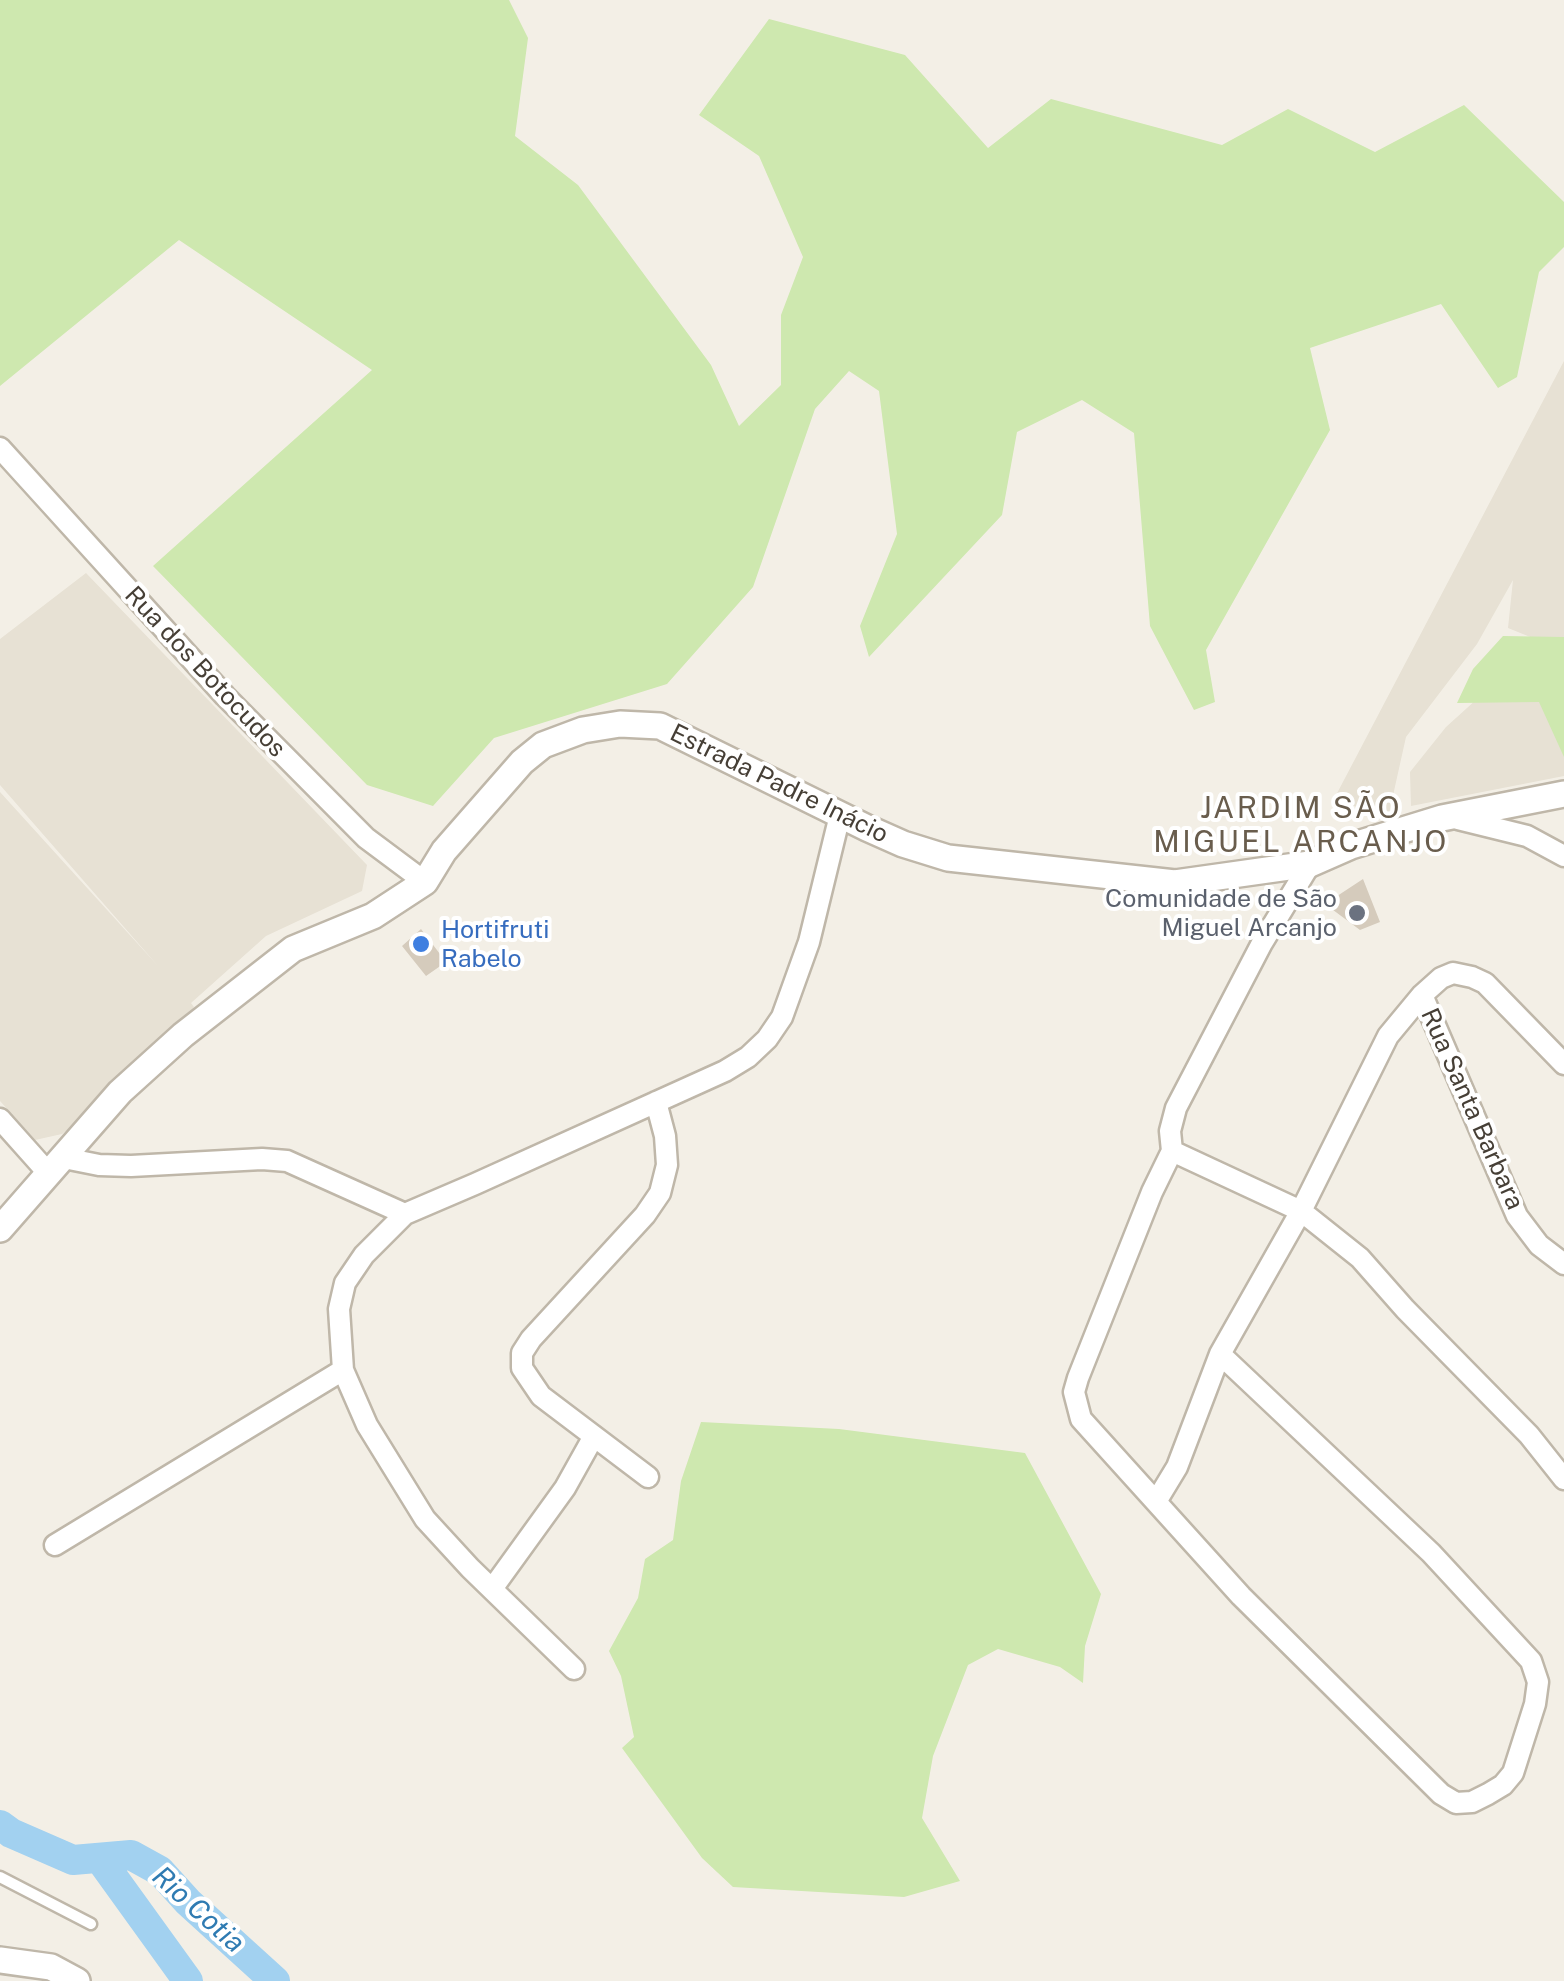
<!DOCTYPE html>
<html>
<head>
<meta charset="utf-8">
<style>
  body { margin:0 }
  canvas { display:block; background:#f3efe6 }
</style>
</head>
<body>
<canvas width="1564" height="1981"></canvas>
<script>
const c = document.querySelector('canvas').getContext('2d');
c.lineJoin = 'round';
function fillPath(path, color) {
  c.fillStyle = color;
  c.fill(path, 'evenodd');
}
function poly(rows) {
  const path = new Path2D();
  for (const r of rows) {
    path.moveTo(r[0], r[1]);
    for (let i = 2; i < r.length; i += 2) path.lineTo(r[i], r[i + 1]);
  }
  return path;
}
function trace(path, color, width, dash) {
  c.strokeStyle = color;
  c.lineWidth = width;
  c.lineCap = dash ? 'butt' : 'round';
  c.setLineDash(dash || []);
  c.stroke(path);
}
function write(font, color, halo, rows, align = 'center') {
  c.font = font + ' "Public Sans",sans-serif';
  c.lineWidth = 8;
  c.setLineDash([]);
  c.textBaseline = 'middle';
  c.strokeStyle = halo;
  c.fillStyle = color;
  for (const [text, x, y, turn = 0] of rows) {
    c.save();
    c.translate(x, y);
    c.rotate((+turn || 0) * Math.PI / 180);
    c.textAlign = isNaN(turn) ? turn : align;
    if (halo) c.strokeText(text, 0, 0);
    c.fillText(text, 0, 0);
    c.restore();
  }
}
const residential = poly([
  [1564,361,1564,645,1555,647,1508,628,1513,580,1477,644,1406,737,1388,818,1334,799],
  [86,573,367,865,362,891,266,936,191,1003,194,1007,188,1016,101,1103,62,1134,35,1140,0,1101,0,792,158,966,0,785,0,639],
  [1536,686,1564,756,1564,776,1411,806,1410,772,1446,727,1488,689]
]);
const green = poly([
  [0,0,509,0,528,38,515,136,578,185,711,365,739,426,781,385,781,315,803,257,759,156,699,115,769,19,905,55,988,148,1051,99,1222,145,1288,109,1375,152,1464,105,1564,202,1564,247,1539,272,1517,377,1498,388,1441,304,1310,348,1330,430,1206,650,1215,702,1194,710,1150,626,1134,433,1082,400,1017,432,1002,515,869,657,860,626,897,534,879,391,849,371,815,409,753,587,667,684,494,738,433,806,367,785,153,566,372,370,179,240,0,386],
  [1503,636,1564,637,1564,757,1539,702,1457,703,1473,669],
  [701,1422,839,1429,1025,1453,1101,1594,1085,1646,1083,1683,1060,1667,998,1649,968,1665,933,1756,922,1818,960,1881,904,1897,733,1887,702,1858,622,1748,634,1737,621,1676,609,1651,638,1598,645,1559,673,1540,681,1481]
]);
const river = poly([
  [0,1825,11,1833,73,1860,131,1855,160,1871,188,1902,275,1981],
  [100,1859,188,1981]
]);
const building = poly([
  [1363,879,1380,922,1360,930,1325,904],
  [421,929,446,962,426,976,402,946]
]);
const service = poly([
  [0,1877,91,1924]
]);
const minor = poly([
  [0,448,225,696,366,838,425,882],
  [1458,819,1527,836,1564,856],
  [1422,995,1517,1216,1539,1245,1564,1264],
  [0,1119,50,1175],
  [1172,1151,1170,1131,1176,1108,1262,943,1310,864],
  [64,1158,99,1165,131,1166,262,1159,287,1161,405,1214,475,1184,725,1071,748,1057,767,1039,782,1017,809,942,840,815],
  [405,1214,364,1255,345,1283,339,1309,343,1370,367,1425,425,1519,470,1568,574,1669],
  [1220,1354,1431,1553,1531,1661,1538,1682,1535,1704,1513,1773,1503,1785,1488,1794,1472,1802,1456,1803,1441,1794,1241,1596,1081,1419,1074,1392,1078,1378,1152,1192,1172,1151,1301,1211,1360,1258,1405,1309,1529,1435,1564,1479],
  [648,1477,541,1396,522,1368,522,1353,531,1339,645,1215,660,1193,667,1165,665,1136,656,1102],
  [1157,1500,1177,1467,1220,1354,1301,1211,1388,1036,1422,995,1441,978,1453,973,1472,977,1485,983,1564,1064],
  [55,1545,343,1370],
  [492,1589,565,1488,594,1436]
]);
const tertiary = poly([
  [0,1229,120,1092,183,1035,293,949,373,916,425,882,444,851,522,762,543,745,583,730,620,724,660,726,867,828,903,844,948,858,1175,883,1310,864,1351,846,1442,818,1564,794],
  [0,1960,51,1967,77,1981]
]);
const markers = [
  [1357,913,10,"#6b7280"],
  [421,944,10,"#3f7fe0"]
];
const streetNames = [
  ["Rua dos Botocudos",205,672,47],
  ["Estrada Padre Inácio",779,784,26],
  ["Rua Santa Barbara",1472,1109,66]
];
const worshipNames = [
  ["Comunidade de São",1337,899],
  ["Miguel Arcanjo",1337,928]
];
const shopNames = [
  ["Hortifruti",441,930],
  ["Rabelo",441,959]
];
const waterNames = [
  ["Rio Cotia",198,1910,42]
];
const quarterNames = [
  ["JARDIM SÃO",1301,809],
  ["MIGUEL ARCANJO",1301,843]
];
fillPath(residential, '#e7e1d4');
fillPath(green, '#cee8af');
trace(river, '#a2d1f0', 30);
fillPath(building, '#d5cbbc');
trace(service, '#bfb7a9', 15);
trace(minor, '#bfb7a9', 25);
trace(tertiary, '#bfb7a9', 30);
trace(service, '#fff', 10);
trace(minor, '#fff', 20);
trace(tertiary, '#fff', 25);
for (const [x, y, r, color] of markers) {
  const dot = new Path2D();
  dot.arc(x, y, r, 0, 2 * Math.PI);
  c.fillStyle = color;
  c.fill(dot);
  trace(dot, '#fff', 4);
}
write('25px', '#463f36', '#fff', streetNames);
write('25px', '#5b616d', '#fff', worshipNames, 'right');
write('25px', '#366cbe', '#fff', shopNames, 'left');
write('italic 28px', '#2f7bb2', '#fff', waterNames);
c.letterSpacing = '2.5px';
write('30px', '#695d4d', '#fff', quarterNames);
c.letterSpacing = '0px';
</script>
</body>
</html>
